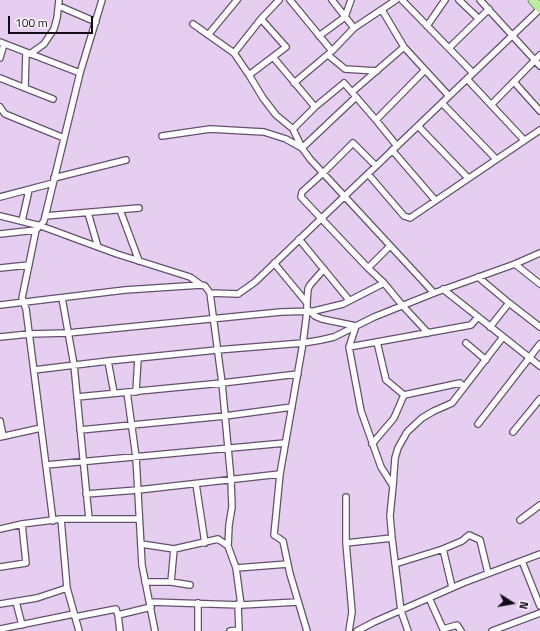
<!DOCTYPE html>
<html>
<head>
<meta charset="utf-8">
<style>
  body { margin:0 }
  #map { position:relative; width:540px; height:631px; overflow:hidden; background:#e5ceef; font-family:"Titillium Web",sans-serif }
  canvas { display:block }
  .north { position:absolute; left:492px; top:583px; width:40px; height:40px; -webkit-text-stroke:3px #fbf6fd; paint-order:stroke; rotate:101deg; font-size:11px; font-weight:700; line-height:16px; text-align:center; color:#140c17 }
  .north::after { content:''; display:block; margin:auto; width:14px; height:18px; background:#140c17; clip-path:polygon(50% 0,100% 100%,50% 72%,0 100%) }
  .scale { position:absolute; left:8px; top:16px; width:85px; height:18px; box-sizing:border-box; border:2px solid #140c17; border-top:0; padding-left:5px; font-size:12px; line-height:14px; white-space:nowrap; color:#140c17; -webkit-text-stroke:3px #fbf6fd; paint-order:stroke }
</style>
</head>
<body>
<div id="map">
<canvas width="540" height="631"></canvas>
<div class="north">N</div>
<div class="scale">100 m</div>
</div>
<script>
const c = document.querySelector('canvas').getContext('2d');
c.lineJoin = 'round';
function poly(rows) {
  const path = new Path2D();
  for (const r of rows) {
    path.moveTo(r[0], r[1]);
    for (let i = 2; i < r.length; i += 2) path.lineTo(r[i], r[i + 1]);
  }
  return path;
}
function trace(path, color, width, dash) {
  c.strokeStyle = color;
  c.lineWidth = width;
  c.lineCap = dash ? 'butt' : 'round';
  c.setLineDash(dash || []);
  c.stroke(path);
}
const minor = poly([
  [290,0,332,51],
  [332,0,354,28],
  [402,0,473,73],
  [459,0,479,19],
  [480,0,540,66],
  [59,6,96,22],
  [382,10,404,47,449,96],
  [193,24,234,53,249,75,263,98,276,115,293,129,302,148,310,159,434,293],
  [427,26,445,0],
  [208,35,237,0],
  [319,36,345,17,351,0],
  [0,42,80,73],
  [449,48,489,9],
  [26,52,25,88,53,99],
  [234,53,261,19,279,0],
  [30,54,44,44,54,29,57,18,59,0],
  [328,55,345,69,377,71],
  [273,57,315,107,344,83,376,120,397,146],
  [0,58,4,44],
  [249,75,286,47,261,19],
  [0,78,25,88],
  [467,79,524,140],
  [514,82,540,111],
  [294,83,332,51,354,28,396,0],
  [352,92,404,47],
  [442,103,496,159],
  [491,105,540,55],
  [0,107,5,114,64,138],
  [376,120,425,70],
  [418,126,468,178],
  [293,129,315,107],
  [162,136,210,129,264,132,286,139,302,148,356,97],
  [392,150,435,200],
  [376,166,353,143,323,173,302,192,301,197,368,268,384,283,402,305,428,333],
  [368,174,404,216,410,218,540,130],
  [54,178,126,160],
  [0,197,53,183],
  [120,210,139,261],
  [88,213,98,247],
  [0,216,41,226,117,254,190,277,201,285],
  [45,216,139,208],
  [22,221,29,190],
  [36,230,22,298,26,309,53,521],
  [0,234,36,230,44,221,80,73,102,0],
  [299,239,349,300],
  [274,263,307,303],
  [515,264,540,284],
  [0,268,29,265],
  [368,268,390,246],
  [478,277,509,303,540,327],
  [443,289,540,366],
  [210,293,238,294,255,282,540,9],
  [62,298,74,365,89,519],
  [0,305,125,290,201,285,205,286,210,293,222,383,231,480,232,507,229,525,228,546,236,568,241,605],
  [310,311,315,316,322,319,356,326,349,347,361,411,381,467,393,486,390,516,392,538,401,611,408,631],
  [490,327,509,303],
  [0,337,29,334,68,333,281,312,314,311,343,304,384,283],
  [377,342,386,380,404,395],
  [466,343,486,360],
  [349,347,471,325,478,317],
  [108,361,114,393],
  [34,370,108,361,217,350,303,343,321,340,334,337,374,317,434,293,515,264,540,253],
  [127,392,136,457,142,565,155,631],
  [136,392,138,358],
  [77,397,222,383,298,374],
  [0,421,3,436],
  [478,424,540,344],
  [80,430,225,416,292,407],
  [513,432,540,399],
  [0,437,41,428],
  [372,444,394,418,404,395,460,383,464,387],
  [46,465,285,443],
  [196,484,205,543],
  [393,486,395,458,398,448,407,432,422,418,434,411,452,403,503,337],
  [86,494,138,490,280,474],
  [346,497,346,543,352,612,349,631],
  [61,519,67,588,79,631],
  [520,520,540,505],
  [0,529,22,524,61,519,139,519],
  [346,543,392,538],
  [141,544,174,549,218,539,228,546],
  [443,549,452,587],
  [522,561,540,606],
  [395,564,443,549,462,541,469,535,480,540,488,573],
  [0,567,26,563,22,524],
  [236,568,288,564],
  [145,582,171,582,190,585],
  [171,582,174,549],
  [429,598,443,629,457,625,461,631],
  [16,602,22,625],
  [150,602,241,605,298,602],
  [198,603,198,631],
  [0,604,37,598,67,588],
  [238,604,239,631],
  [118,615,151,607],
  [75,617,116,609,118,615,120,631],
  [0,629,74,614],
  [230,631,239,630],
  [307,631,290,574,283,541,274,535,280,474,303,343,307,311,307,302,308,289,310,285,324,269],
  [357,631,374,622,463,583,540,554],
  [492,631,540,613]
]);
const primary = poly([
  [533,0,540,8]
]);
trace(minor, '#64506d', 8);
trace(primary, '#64944a', 11);
trace(minor, '#fff', 5.5);
trace(primary, '#bceba3', 9);
</script>
</body>
</html>
